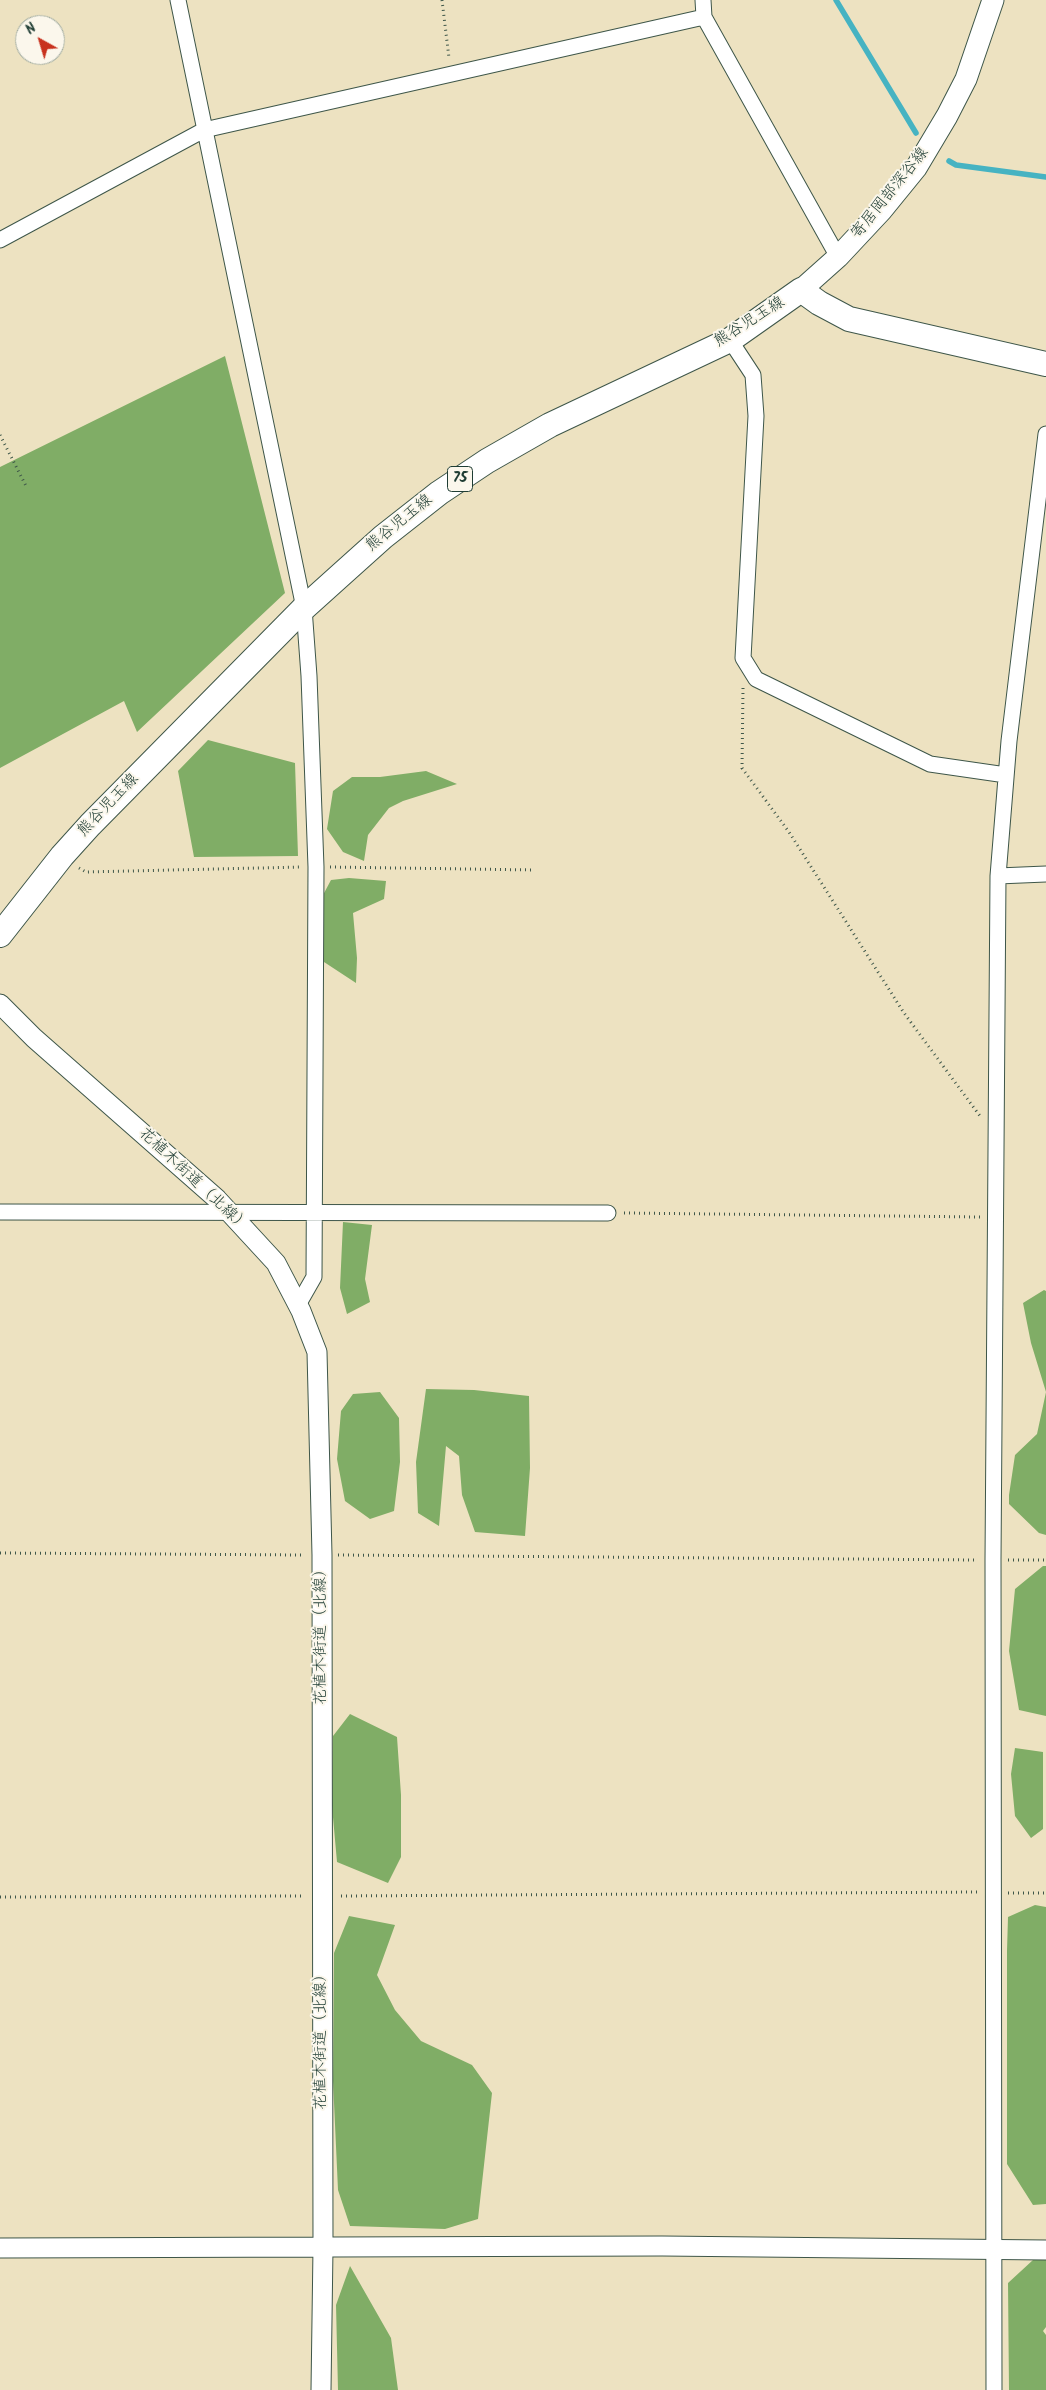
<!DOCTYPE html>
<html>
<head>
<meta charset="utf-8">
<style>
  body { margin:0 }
  #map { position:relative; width:1046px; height:2390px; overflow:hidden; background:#ede2c1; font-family:Kalam,sans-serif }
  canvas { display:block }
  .north { position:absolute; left:15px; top:15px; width:50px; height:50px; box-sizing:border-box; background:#fbf7ec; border:1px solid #a3ada2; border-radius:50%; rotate:321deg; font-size:14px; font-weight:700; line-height:20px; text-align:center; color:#1f3d34 }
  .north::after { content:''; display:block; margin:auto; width:18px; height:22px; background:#c8321e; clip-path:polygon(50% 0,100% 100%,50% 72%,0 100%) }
</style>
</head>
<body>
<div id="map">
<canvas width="1046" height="2390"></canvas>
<div class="north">N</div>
</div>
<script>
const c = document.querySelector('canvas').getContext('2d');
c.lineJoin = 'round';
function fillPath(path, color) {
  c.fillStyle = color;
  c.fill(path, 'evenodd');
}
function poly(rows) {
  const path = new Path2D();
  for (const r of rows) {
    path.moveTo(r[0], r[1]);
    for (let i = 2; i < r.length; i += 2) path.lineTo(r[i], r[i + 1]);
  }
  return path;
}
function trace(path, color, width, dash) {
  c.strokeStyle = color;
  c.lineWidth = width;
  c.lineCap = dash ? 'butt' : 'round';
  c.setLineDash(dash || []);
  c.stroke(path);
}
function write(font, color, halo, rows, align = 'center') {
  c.font = font + ' Kalam,"Klee One",sans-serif';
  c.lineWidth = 4;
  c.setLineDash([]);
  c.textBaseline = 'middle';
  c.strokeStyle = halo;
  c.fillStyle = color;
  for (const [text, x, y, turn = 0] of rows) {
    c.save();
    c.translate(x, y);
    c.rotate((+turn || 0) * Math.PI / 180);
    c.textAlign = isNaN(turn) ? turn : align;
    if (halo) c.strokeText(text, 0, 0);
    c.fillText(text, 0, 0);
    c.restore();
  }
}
const forest = poly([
  [225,356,285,593,137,732,124,701,0,768,0,467],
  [208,740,295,763,298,856,194,857,178,771],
  [426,771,457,784,403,801,389,808,368,835,364,861,343,852,327,829,333,791,352,777,380,777],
  [349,878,386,881,384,899,353,913,357,958,356,983,324,962,317,927,323,895,331,880],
  [343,1222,372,1225,365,1279,370,1302,347,1314,340,1288],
  [1044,1290,1046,1291,1046,1535,1039,1533,1009,1504,1009,1495,1015,1455,1037,1434,1046,1392,1031,1343,1023,1303],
  [426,1389,474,1390,529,1396,530,1468,525,1536,475,1532,462,1495,459,1456,446,1446,439,1526,418,1513,416,1462],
  [380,1392,399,1418,400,1462,394,1511,370,1519,345,1501,337,1459,341,1411,353,1394],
  [1043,1566,1046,1566,1046,1716,1019,1710,1009,1651,1015,1589],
  [350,1714,397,1737,401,1795,401,1857,388,1883,337,1862,332,1806,333,1736],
  [1015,1748,1043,1752,1043,1829,1031,1838,1015,1816,1011,1774],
  [1035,1905,1046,1907,1046,2204,1033,2205,1007,2164,1007,1951,1008,1917],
  [349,1916,395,1925,377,1975,395,2010,421,2041,472,2065,492,2093,478,2219,445,2229,350,2226,338,2190,333,2081,334,1953],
  [1033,2260,1046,2260,1046,2327,1043,2331,1046,2335,1046,2390,1009,2390,1008,2283],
  [350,2266,391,2338,398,2390,338,2390,336,2305]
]);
const stream = poly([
  [836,0,916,133],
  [949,161,956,165,1046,177]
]);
const path = poly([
  [442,0,449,58],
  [0,435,27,488],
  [743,688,742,768,789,832,904,1013,980,1116],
  [330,867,535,870],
  [79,868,86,872,302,867],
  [624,1213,980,1217],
  [0,1553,304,1555],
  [338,1555,977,1560],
  [1008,1560,1046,1560],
  [1008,1893,1046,1893],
  [341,1896,977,1892],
  [0,1897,304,1896]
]);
const minor = poly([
  [178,0,304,608,309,676,316,867,314,1277,298,1305],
  [703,0,704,17,838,257],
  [0,240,204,130,704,17],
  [730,340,753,375,756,416,743,658,756,679,930,764,1006,775],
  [998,876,1046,874],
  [0,1212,608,1213],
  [994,2390,993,1560,998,876,1009,741,1046,434]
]);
const tertiary = poly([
  [0,1004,34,1038,217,1199,276,1263,301,1311,317,1352,322,1555,323,2248,321,2390],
  [0,2248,662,2246,1046,2250]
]);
const secondary = poly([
  [801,290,838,257,881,211,916,168,947,116,966,79,993,0]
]);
const primary = poly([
  [0,935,62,856,90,825,304,608,344,572,383,537,439,493,487,461,550,425,730,340,801,290,819,303,849,319,1046,364]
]);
const shields = [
  [460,479,25]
];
const shieldNames = [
  ["75",460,479]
];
const streetNames = [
  ["寄居岡部深谷線",891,194,-51],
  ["熊谷児玉線",750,323,-32],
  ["熊谷児玉線",400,524,-39],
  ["熊谷児玉線",109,806,-46],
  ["花植木街道（北線）",193,1181,43],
  ["花植木街道（北線）",322,1633,-90],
  ["花植木街道（北線）",322,2038,-90]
];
fillPath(forest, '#80ad66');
trace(stream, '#46b3c2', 5.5);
trace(minor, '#3e5649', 17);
trace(tertiary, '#3e5649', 21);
trace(secondary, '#3e5649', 23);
trace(primary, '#3e5649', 26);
trace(path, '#3e5649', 3, [1, 4]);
trace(minor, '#fff', 15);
trace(tertiary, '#fff', 19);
trace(secondary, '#fff', 21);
trace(primary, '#fff', 24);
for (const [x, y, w] of shields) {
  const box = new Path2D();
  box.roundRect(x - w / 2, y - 12.5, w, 25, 4);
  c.fillStyle = '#fbf7ec';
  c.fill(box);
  trace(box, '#1f3d34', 1);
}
write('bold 15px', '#1f3d34', null, shieldNames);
write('16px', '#1f3d34', '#fbf7ec', streetNames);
</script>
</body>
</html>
